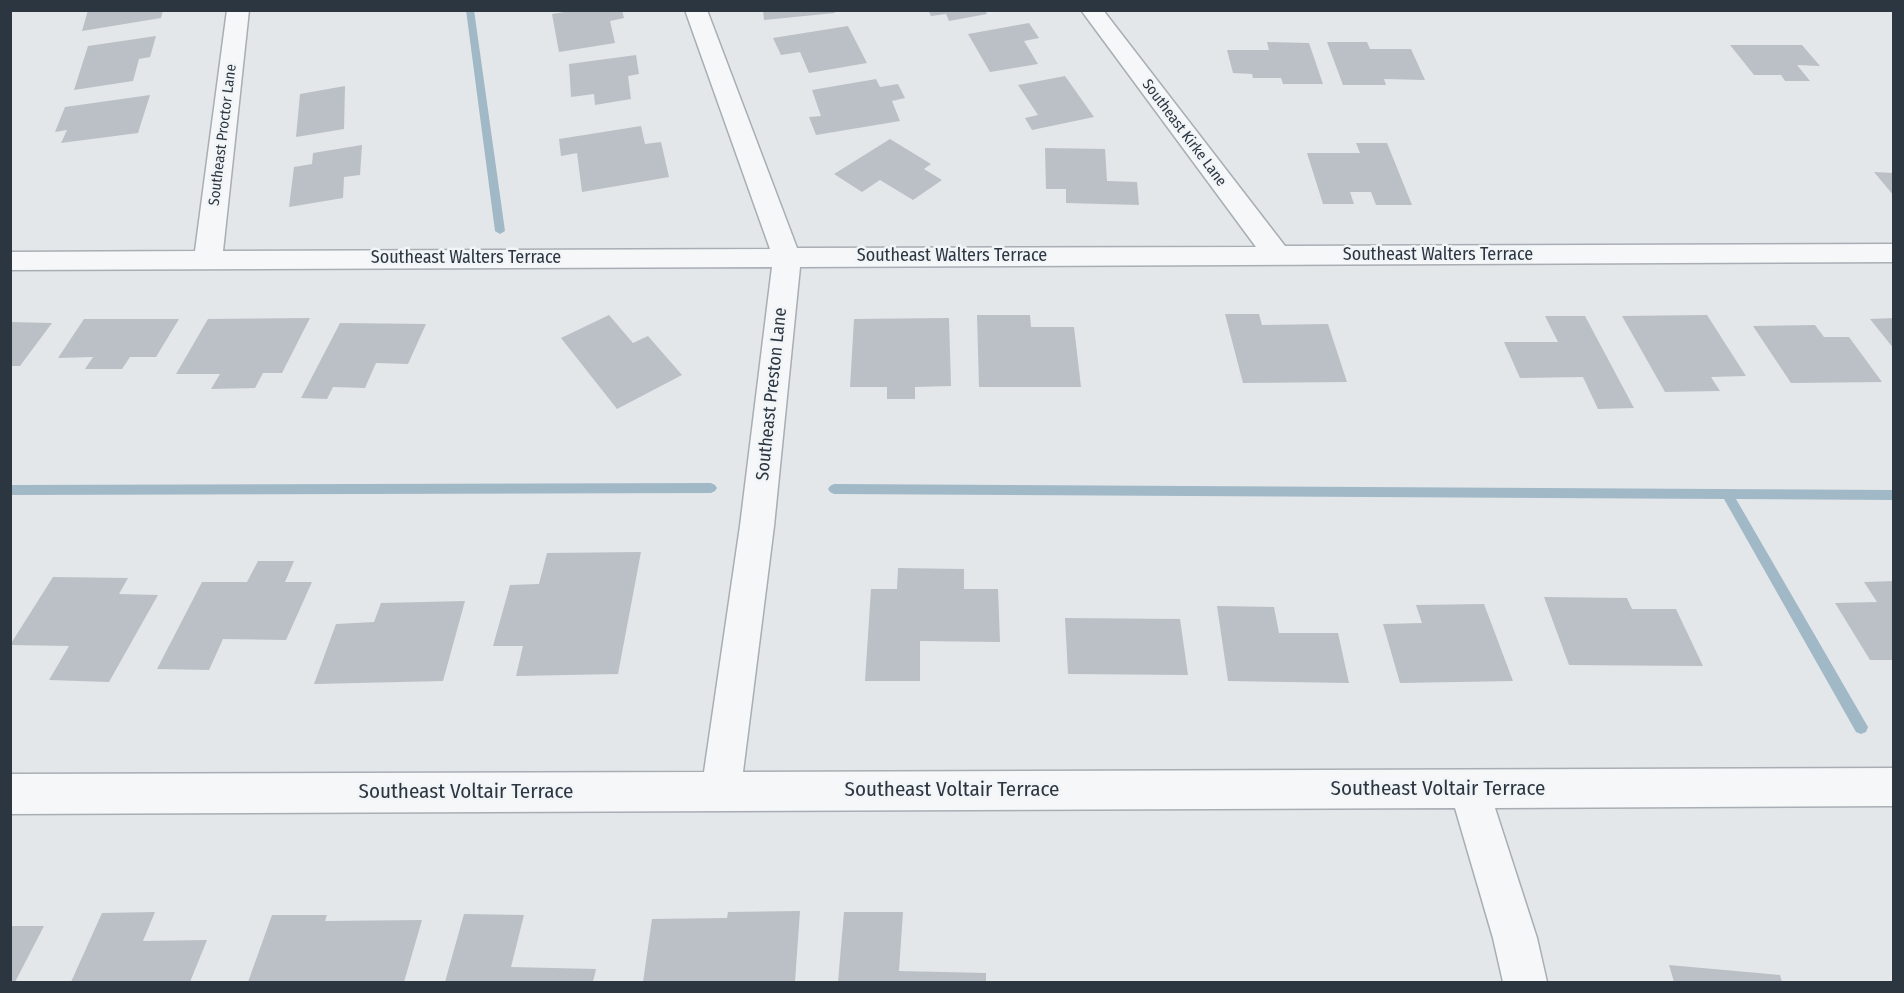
<!DOCTYPE html>
<html>
<head>
<meta charset="utf-8">
<style>
  body { margin:0 }
  #map { position:relative; width:1904px; height:993px; overflow:hidden; background:#e3e7ea; font-family:"Fira Sans Condensed",sans-serif }
  canvas { display:block }
  .frame { position:absolute; inset:0; border:12px solid #2c3641; pointer-events:none }
</style>
</head>
<body>
<div id="map">
<canvas width="1904" height="993"></canvas>
<div class="frame"></div>
</div>
<script>
const c = document.querySelector('canvas').getContext('2d');
c.lineJoin = 'round';
function poly(rows) {
  const path = new Path2D();
  for (const r of rows) {
    path.moveTo(r[0], r[1]);
    for (let i = 2; i < r.length; i += 2) path.lineTo(r[i], r[i + 1]);
  }
  return path;
}
function fillPath(path, color) {
  c.fillStyle = color;
  c.fill(path, 'evenodd');
}
function trace(path, color, width, dash) {
  c.strokeStyle = color;
  c.lineWidth = width;
  c.lineCap = dash ? 'butt' : 'round';
  c.setLineDash(dash || []);
  c.stroke(path);
}
function write(font, color, halo, rows, align = 'center') {
  c.font = font + ' "Fira Sans Condensed",sans-serif';
  c.lineWidth = 5;
  c.setLineDash([]);
  c.textBaseline = 'middle';
  c.strokeStyle = halo;
  c.fillStyle = color;
  for (const [text, x, y, turn = 0] of rows) {
    c.save();
    c.translate(x, y);
    c.rotate((+turn || 0) * Math.PI / 180);
    c.textAlign = isNaN(turn) ? turn : align;
    if (halo) c.strokeText(text, 0, 0);
    c.fillText(text, 0, 0);
    c.restore();
  }
}
const stream = poly([
  [466,10,474,10,505,231,500,234,495,231,466,10],
  [711,483,715,485,717,488,715,491,711,493,10,495,10,485,711,483],
  [834,484,1894,490,1894,500,1736,499,1868,727,1866,732,1861,734,1856,732,1724,499,834,494,830,492,828,489,830,486,834,484]
]);
const building = poly([
  [88,10,163,10,161,18,82,31],
  [577,10,622,10,624,18,610,21,615,43,559,52,552,14],
  [763,10,834,10,835,13,764,20],
  [928,10,985,10,987,14,949,21,946,14,931,16],
  [1029,23,1039,38,1024,41,1038,64,990,72,968,34],
  [848,26,867,63,809,73,800,52,781,55,773,38],
  [156,36,150,57,139,59,133,81,74,90,88,46],
  [1267,42,1309,43,1323,84,1283,84,1281,78,1253,78,1252,74,1233,73,1227,50,1269,50],
  [1327,42,1367,42,1370,49,1411,49,1425,80,1384,79,1386,85,1343,85],
  [1730,45,1802,45,1820,66,1797,65,1810,81,1785,81,1781,75,1754,75],
  [636,55,639,74,628,76,631,99,595,105,594,94,571,97,569,64],
  [1065,76,1094,117,1032,130,1025,118,1038,115,1018,85],
  [876,79,880,87,898,84,905,98,892,101,900,121,816,135,809,117,821,116,812,90],
  [345,86,344,129,296,137,300,94],
  [150,95,138,133,61,143,67,130,55,132,65,107],
  [641,126,645,144,661,142,669,177,582,192,577,153,561,156,559,139],
  [890,139,931,164,924,169,942,180,913,200,880,180,862,192,834,174],
  [1356,143,1387,143,1412,205,1376,205,1371,192,1350,192,1354,204,1323,204,1307,153,1360,153],
  [362,145,360,175,344,177,343,198,289,207,294,167,312,164,313,153],
  [1045,148,1105,149,1107,181,1137,182,1139,205,1066,203,1066,189,1046,189],
  [1874,172,1894,173,1894,196],
  [1225,314,1259,314,1262,325,1328,324,1347,382,1243,383],
  [609,315,633,343,648,336,682,375,617,409,561,338],
  [977,315,1030,315,1031,327,1074,327,1081,387,979,387],
  [1707,315,1746,376,1711,377,1720,391,1665,392,1622,316],
  [1545,316,1585,316,1634,408,1598,409,1583,377,1520,378,1504,342,1558,342],
  [310,318,282,373,263,373,255,388,211,389,220,374,176,374,208,319],
  [949,318,951,386,915,387,915,399,887,399,887,387,850,387,854,319],
  [1894,318,1894,349,1870,319],
  [84,319,179,319,156,357,130,357,122,369,85,369,93,357,58,358],
  [10,322,52,323,20,366,10,366],
  [340,323,426,324,408,364,376,363,365,388,333,387,327,399,301,398],
  [1815,325,1824,337,1849,337,1882,382,1791,383,1753,326],
  [641,552,618,674,516,676,523,646,493,646,510,585,539,584,547,553],
  [258,561,294,561,285,582,312,582,286,640,223,639,209,670,157,669,202,582,247,582],
  [898,568,964,569,964,589,998,589,1000,642,920,641,920,681,865,681,871,589,897,589],
  [53,577,128,578,119,594,158,595,109,682,49,680,69,646,10,645],
  [1894,581,1894,660,1870,660,1835,603,1877,602,1864,582],
  [1544,597,1627,598,1632,609,1676,609,1703,666,1569,665],
  [465,601,443,681,314,684,336,624,374,622,381,603],
  [1484,604,1513,681,1400,683,1383,624,1422,623,1416,605],
  [1217,606,1274,607,1279,633,1338,633,1349,683,1228,681],
  [1065,618,1180,619,1188,675,1068,674],
  [800,911,795,982,643,982,652,919,727,918,728,912],
  [155,912,143,941,207,940,190,982,71,982,102,913],
  [844,912,903,912,899,971,986,973,986,982,838,982],
  [464,914,524,915,511,967,596,969,593,982,445,982],
  [272,915,327,915,325,921,422,920,404,982,248,982],
  [10,926,44,926,15,982,10,982],
  [1669,965,1780,975,1782,982,1674,982]
]);
const minor = poly([
  [227,10,249,10,223,251,770,249,685,10,707,10,797,248,1256,247,1081,10,1103,10,1285,246,1894,244,1894,262,800,267,774,526,743,772,1894,768,1894,806,1495,808,1537,938,1547,982,1503,982,1493,938,1455,808,10,814,10,774,704,772,740,526,772,267,10,270,10,252,195,251,227,10]
]);
const farStreetnames = [
  ["Southeast Kirke Lane",1184,133,53],
  ["Southeast Proctor Lane",223,135,-83]
];
const streetNames = [
  ["Southeast Walters Terrace",1438,255],
  ["Southeast Walters Terrace",952,256],
  ["Southeast Walters Terrace",466,258],
  ["Southeast Preston Lane",772,394,-84]
];
const nearStreetnames = [
  ["Southeast Voltair Terrace",1438,789],
  ["Southeast Voltair Terrace",952,790],
  ["Southeast Voltair Terrace",466,792]
];
fillPath(stream, '#a1b8c7');
fillPath(building, '#bac0c6');
trace(minor, '#a8aeb4', 3);
fillPath(minor, '#f5f7f8');
write('15px', '#2c3641', '#f2f5f7', farStreetnames);
write('18px', '#2c3641', '#f2f5f7', streetNames);
write('21px', '#2c3641', '#f2f5f7', nearStreetnames);
</script>
</body>
</html>
